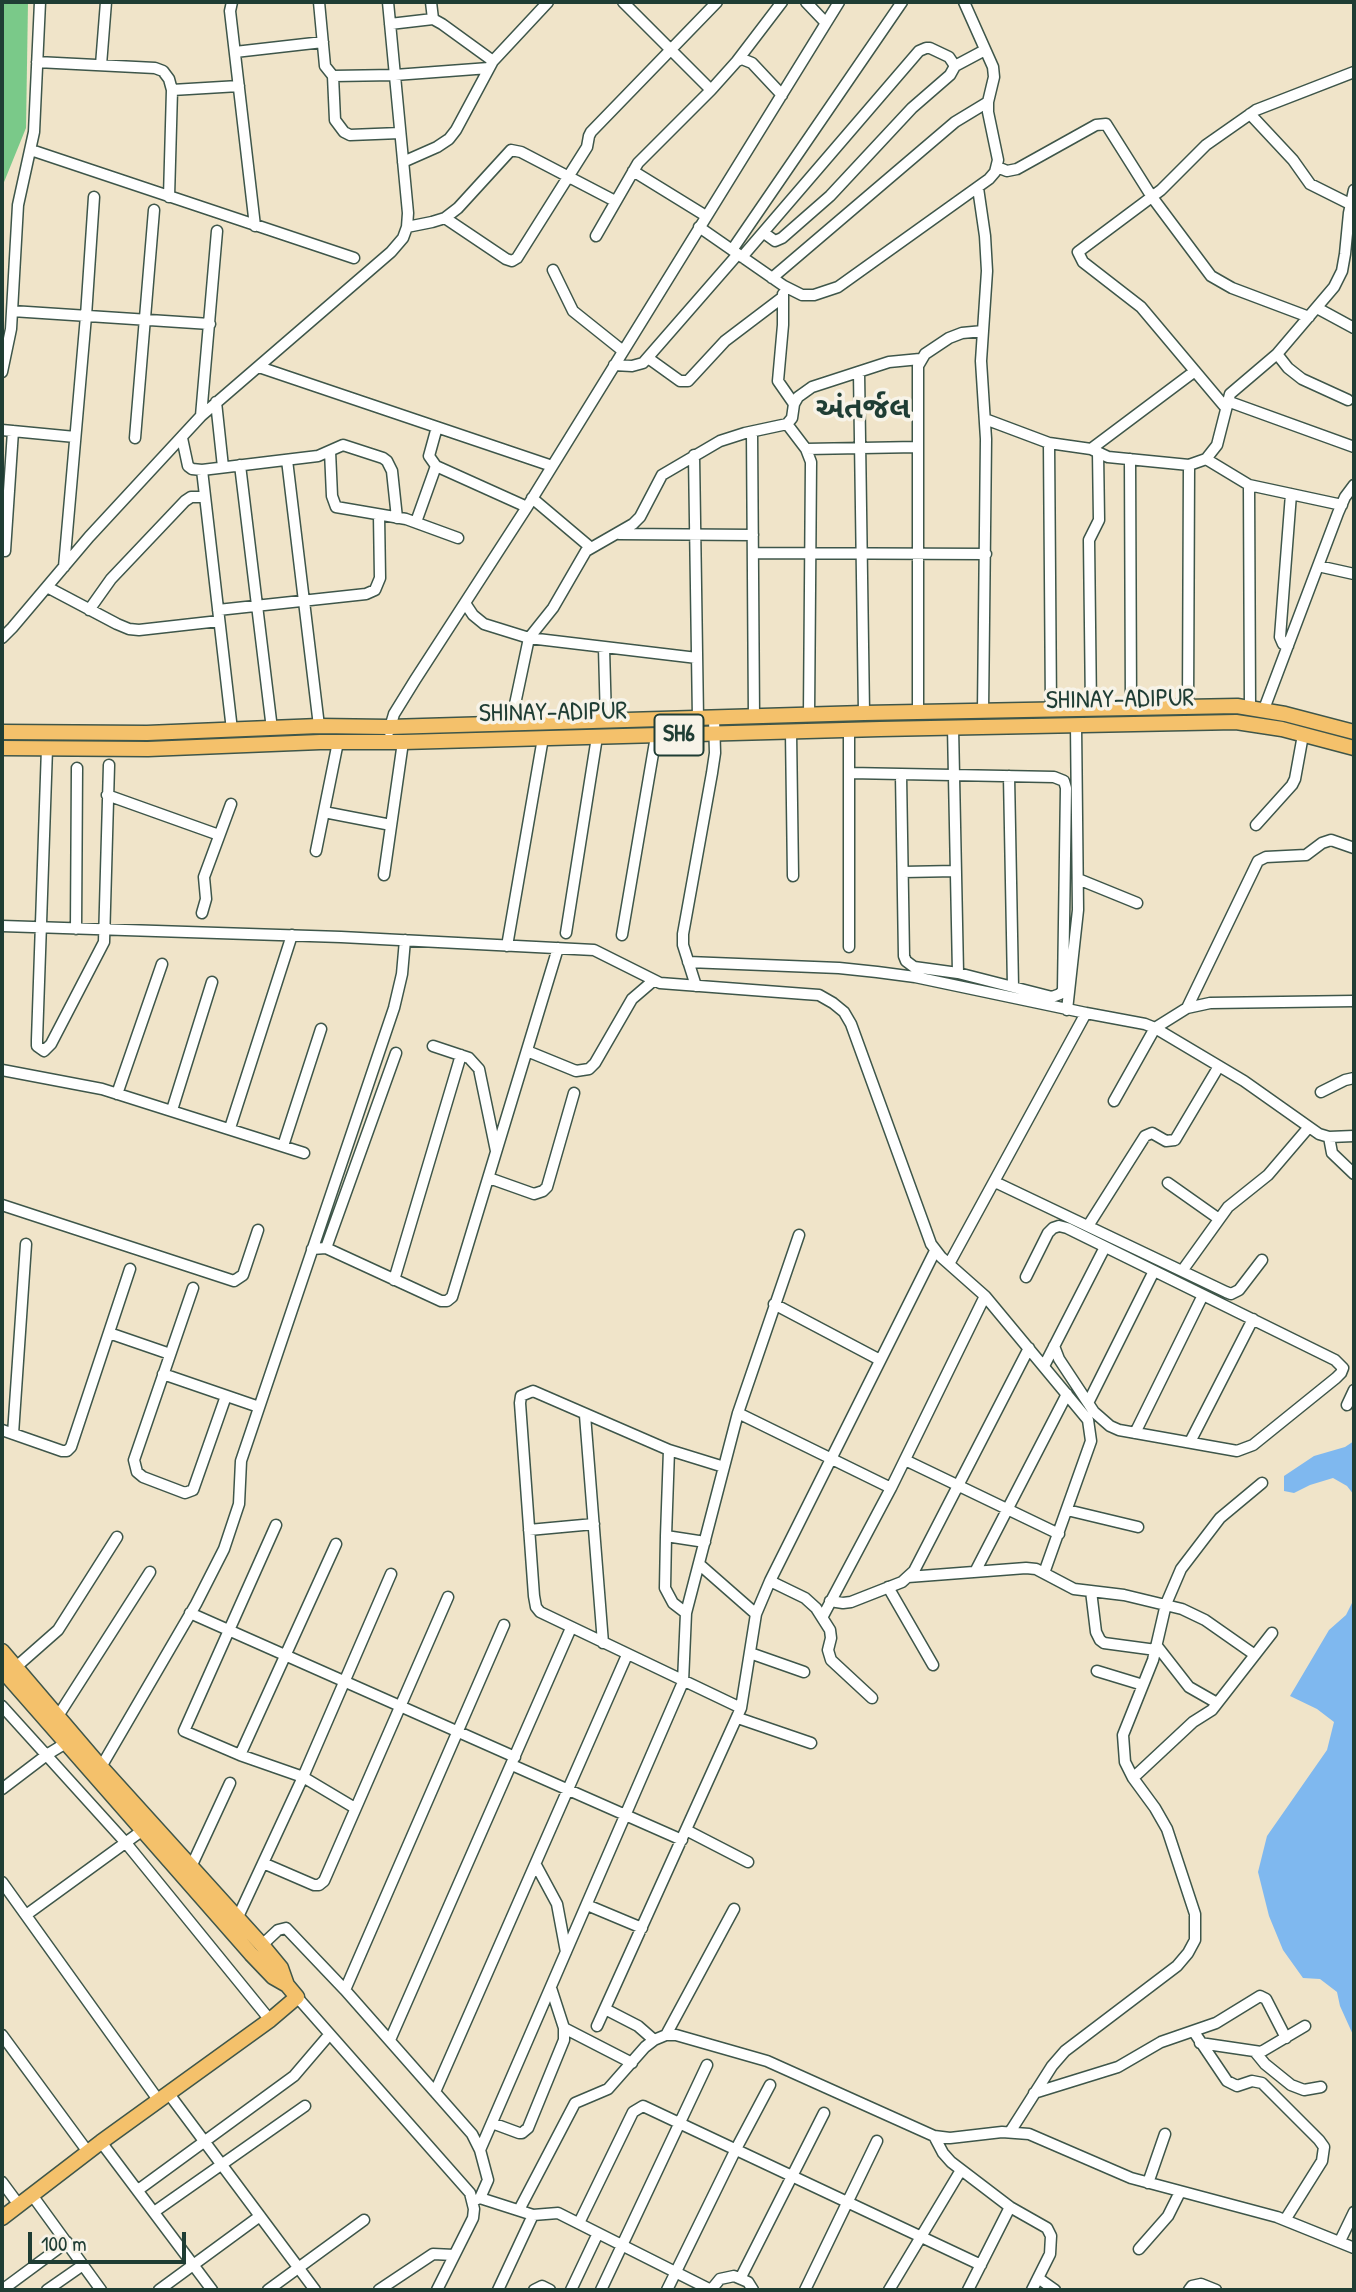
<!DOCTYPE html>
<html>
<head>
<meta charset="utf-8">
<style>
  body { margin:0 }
  #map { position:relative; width:1356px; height:2292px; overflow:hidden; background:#f0e4c9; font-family:"Patrick Hand",sans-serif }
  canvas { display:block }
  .frame { position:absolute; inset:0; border:4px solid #1f3d34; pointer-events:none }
  .scale { position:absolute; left:28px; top:2232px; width:158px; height:32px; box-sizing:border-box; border:4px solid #1f3d34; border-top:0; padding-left:9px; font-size:21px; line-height:24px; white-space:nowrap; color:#1f3d34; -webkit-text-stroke:5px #f7f3e8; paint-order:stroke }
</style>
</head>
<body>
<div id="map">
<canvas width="1356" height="2292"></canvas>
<div class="frame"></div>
<div class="scale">100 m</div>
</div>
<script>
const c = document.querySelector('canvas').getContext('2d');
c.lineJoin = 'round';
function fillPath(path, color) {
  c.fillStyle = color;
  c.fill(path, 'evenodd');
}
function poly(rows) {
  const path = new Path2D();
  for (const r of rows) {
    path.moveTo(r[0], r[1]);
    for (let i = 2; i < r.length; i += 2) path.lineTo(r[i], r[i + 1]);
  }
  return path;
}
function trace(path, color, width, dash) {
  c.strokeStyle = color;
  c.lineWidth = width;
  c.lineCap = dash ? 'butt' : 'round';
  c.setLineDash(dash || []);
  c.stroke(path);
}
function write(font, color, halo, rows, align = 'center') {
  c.font = font + ' "Patrick Hand","Noto Sans Gujarati",sans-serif';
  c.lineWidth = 7;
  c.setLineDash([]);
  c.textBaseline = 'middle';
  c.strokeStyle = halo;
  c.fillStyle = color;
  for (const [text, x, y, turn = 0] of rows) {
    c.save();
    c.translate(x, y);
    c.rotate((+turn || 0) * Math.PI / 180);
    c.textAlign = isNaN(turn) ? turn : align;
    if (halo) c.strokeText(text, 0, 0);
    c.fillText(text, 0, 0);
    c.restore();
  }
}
const green = poly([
  [2,2,28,2,26,128,2,187]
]);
const water = poly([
  [1354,1441,1354,1495,1347,1486,1333,1478,1310,1485,1294,1493,1284,1491,1284,1476,1314,1456,1345,1447],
  [1354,1599,1354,2037,1340,2006,1337,1992,1320,1979,1303,1978,1283,1950,1269,1916,1258,1872,1267,1836,1327,1750,1334,1722,1317,1709,1290,1696,1329,1630,1346,1615]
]);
const minor = poly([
  [232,2,230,11,255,226],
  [319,2,325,66,333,76,395,75,489,68],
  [431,2,433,19],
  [806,2,826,23],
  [390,24,433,19,442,24,493,61],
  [235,52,323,42],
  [737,61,782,2],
  [37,62,155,68,163,71,169,79,172,90,169,197],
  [101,65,106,2],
  [333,76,335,120,344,132,350,135,400,133],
  [172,90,239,86],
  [711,90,737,61,742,59,752,63,782,95],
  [1250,114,1293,160,1310,184,1350,204],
  [31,150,354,258],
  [403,162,437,147,449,139,456,130,493,61,548,2],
  [997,167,1007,171,1017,169,1096,125,1106,124,1152,197,1211,276,1232,288,1309,317],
  [633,171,706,216],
  [978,188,985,236,987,271,981,361,986,439,983,711],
  [445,218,506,259,512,261,517,258,587,147,589,136,591,132,717,2],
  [407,227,432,222,445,218,458,208,511,150,521,152,615,201],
  [699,227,784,286,802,295,814,295,838,287,989,179,995,172,998,160,988,112,988,102,994,77,993,67,964,2],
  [764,233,775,241,782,238,830,196,912,108,950,75,955,66,985,50],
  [596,236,638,163,711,90,623,2],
  [732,250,902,2],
  [742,257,919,51,926,48,930,48,949,57,955,66],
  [553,270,573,311,623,351],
  [772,278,955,122,988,102],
  [783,294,783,325,778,381,794,404],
  [1317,308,1354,328],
  [12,311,210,324],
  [1277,354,1288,368,1302,379,1348,400],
  [648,358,680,381,688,381,725,341,783,297],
  [614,365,632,366,643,363,738,254],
  [259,367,552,466],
  [2,372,11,329,18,205,34,132,40,2],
  [859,372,864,713],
  [1227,401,1354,447],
  [216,402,223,467],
  [1226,408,1141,307,1083,262,1078,252,1161,190,1206,145,1256,110,1354,72],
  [201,416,217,231],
  [985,419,1049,443,1091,449,1108,457,1189,465,1206,459,1217,445,1230,394,1277,354,1334,287,1342,271,1345,254,1349,213,1354,190],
  [787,424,806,449,811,462,809,715],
  [437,427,429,456,436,466,527,507],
  [2,430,75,437],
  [752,432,754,717],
  [135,438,154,210],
  [182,438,188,466,192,469,202,470,318,456,343,445,383,458,387,461,392,471,397,518],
  [1049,443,1051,710],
  [806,449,917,447],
  [1091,449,1195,371],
  [330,451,332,496,336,507,406,519,458,538],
  [694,455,698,719],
  [1130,459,1131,708],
  [1206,459,1249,485,1342,505],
  [287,460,319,726],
  [240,465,272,729],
  [202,470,232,730],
  [1249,485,1250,708],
  [532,498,590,547],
  [416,522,436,466],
  [619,534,753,535],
  [5,551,13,431],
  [753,553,986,554],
  [1318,566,1354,574],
  [64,567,86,316,94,197],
  [47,587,117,624,129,629,139,630,219,621],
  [465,603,473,615,484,624,529,638,697,658],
  [89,610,111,579,185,501,191,497,205,497],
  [218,610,366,594,375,590,380,578,379,515],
  [2,638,12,628,89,537,201,416,391,252,403,238,407,227,408,213,388,2],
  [1288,646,1283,644,1280,637,1291,494],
  [604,648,606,721],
  [1188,708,1189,465],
  [1091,709,1089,540,1099,520,1098,452],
  [1264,709,1338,513,1345,497,1354,485],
  [918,712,918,366,925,354,949,338,962,333,983,331],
  [511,723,529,638,553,608,586,551,633,524,640,517,662,475,720,441,745,433,787,424,792,418,794,404,798,397,812,387,889,362,920,359],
  [953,727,958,973],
  [389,731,394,714,415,680,527,507,839,2],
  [791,732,793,876],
  [47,748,37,1040,37,1046,44,1051,51,1044,104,942,109,765],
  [850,773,1054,777,1064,781,1066,788,1063,990,1060,994,1052,997,958,973,914,967,906,961,904,956,901,775],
  [1009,776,1013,987],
  [107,795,219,835],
  [324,812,391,825],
  [1256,825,1292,785,1295,779,1303,735],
  [316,851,338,742],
  [903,872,956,871],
  [384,875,403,742],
  [1078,879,1137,903],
  [202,913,206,899,204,877,231,804],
  [2,926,341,937,594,950,660,983,805,994,819,995,833,1003,844,1012,851,1024,931,1244,941,1257,985,1296,1088,1420,1091,1441,1044,1573],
  [76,929,77,768],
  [566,933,597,737],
  [622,935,656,736],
  [507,946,543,738],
  [849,947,849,730],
  [688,962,839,968,877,972,915,977,1086,1013,949,1264],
  [696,986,683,945,683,934,712,773,715,753,714,718],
  [1187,1008,1258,861,1266,857,1306,855,1322,843,1331,840,1354,848],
  [1067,1010,1078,910,1076,725],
  [1086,1013,1145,1024,1155,1028,1244,1081,1319,1134,1329,1137,1354,1136],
  [433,1046,469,1058,479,1069,496,1151],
  [527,1051,576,1071,589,1069,595,1063,632,999,653,981],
  [2,1070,102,1089,304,1153],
  [1321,1092,1345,1080,1354,1078],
  [117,1094,162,964],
  [1114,1101,1155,1028,1187,1008,1210,1003,1354,1001],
  [172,1110,212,982],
  [230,1128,292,935],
  [1329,1137,1332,1153,1354,1174],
  [283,1146,321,1029],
  [489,1178,534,1194,543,1191,547,1187,574,1093],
  [995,1182,1226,1292,1231,1294,1239,1290,1262,1260],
  [1168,1183,1219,1219],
  [2,1205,234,1281,243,1275,258,1230],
  [1088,1226,1145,1136,1152,1133,1166,1141,1175,1140,1219,1066],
  [326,1248,396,1053],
  [312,1249,326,1248,441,1301,447,1301,452,1297,558,948],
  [1182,1271,1228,1207,1268,1175,1309,1127],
  [1026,1277,1048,1233,1053,1228,1059,1226,1067,1228,1335,1360,1343,1368,1341,1373,1336,1378,1253,1445,1237,1451,1119,1430,1110,1426,1094,1412,1059,1359,1054,1346],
  [394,1280,461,1055],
  [193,1288,134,1460,137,1472,143,1477,185,1493,193,1490,226,1396],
  [774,1304,880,1360],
  [109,1333,170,1354],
  [1044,1366,1105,1247],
  [163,1374,259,1407],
  [1088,1403,1154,1271],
  [1347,1405,1354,1390],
  [738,1413,891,1488],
  [585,1415,603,1643],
  [2,1430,62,1451,67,1451,71,1447,130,1269],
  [1135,1433,1203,1295],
  [13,1434,26,1244],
  [1190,1442,1253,1319],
  [669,1450,724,1467],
  [905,1460,1059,1534],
  [1067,1510,1138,1527],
  [276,1525,184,1731,240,1755,303,1777,355,1808],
  [529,1530,594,1524],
  [666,1536,665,1588,673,1603,686,1613],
  [705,1542,666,1536,669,1450,533,1391,521,1396,520,1403,534,1596,536,1607,540,1612,741,1708],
  [975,1572,1067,1394],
  [908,1577,1026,1568,1036,1569,1074,1589,1124,1595,1182,1609,1205,1620,1255,1655],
  [770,1581,805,1598,816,1608,830,1630,831,1638,828,1650,831,1660,872,1698],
  [888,1587,933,1665],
  [1091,1591,1096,1632,1100,1640,1104,1643,1156,1650],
  [830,1601,843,1603,851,1602,902,1582,914,1571,1029,1348],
  [190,1613,515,1757],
  [756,1614,770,1581,935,1251],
  [823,1616,891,1488,985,1296],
  [1157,1646,1189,1687,1217,1703],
  [750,1653,804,1672],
  [16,1667,58,1630,117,1537],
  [1097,1671,1143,1685],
  [2,1706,126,1843,270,2020],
  [58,1716,150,1572],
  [738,1718,811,1743],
  [240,1755,336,1544],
  [512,1765,682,1840],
  [101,1767,196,1604,224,1549,239,1504,241,1461,394,1008,402,974,405,940],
  [1133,1778,1193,1722,1212,1710,1272,1633],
  [2,1789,48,1754,66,1743],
  [686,1830,748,1862],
  [263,1863,314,1885,319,1885,324,1881,448,1597],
  [536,1865,557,1904,566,1952],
  [191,1867,230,1783],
  [2,1882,159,2101],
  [587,1905,642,1928],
  [26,1915,143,1830],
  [237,1919,303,1777,391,1574],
  [262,1945,278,1930,286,1928,345,1990],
  [297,1997,470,2193,474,2209,473,2218,437,2290],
  [605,2009,638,2026,654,2040],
  [597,2026,741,1708,756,1614,699,1564],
  [564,2028,632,2063],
  [1194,2032,1227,2081,1237,2086,1252,2081,1262,2083,1319,2140,1324,2147,1322,2161,1285,2220],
  [2,2035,88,2152],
  [666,2035,734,1909],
  [390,2040,571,1628],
  [1200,2043,1261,2052,1305,2026],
  [1256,2053,1265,2064,1291,2085,1304,2090,1321,2087],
  [435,2092,627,1655],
  [1034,2093,1118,2067,1161,2042,1216,2023,1260,1996,1266,1999,1286,2038],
  [169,2094,315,2290],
  [492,2123,519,2133,522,2133,528,2128,564,2040,564,2028,551,1988],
  [1010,2132,1052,2066,1065,2051,1177,1966,1188,1953,1195,1940,1195,1914,1167,1829,1155,1808,1133,1778,1125,1762,1123,1735,1153,1660,1166,1604,1181,1569,1220,1518,1262,1483],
  [934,2136,943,2153,951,2162,1010,2207,1047,2228,1051,2236,1050,2254,1032,2290],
  [101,2142,212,2290],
  [480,2150,683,1682,686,1613,738,1413,799,1235],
  [2,2182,19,2205],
  [1148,2183,1165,2134],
  [138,2190,294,2076,329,2035],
  [32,2195,101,2290],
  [480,2198,533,2215,558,2213,711,2290],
  [473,2201,480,2198,488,2180,480,2150,472,2134,345,1990,504,1625],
  [519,2210,575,2103,608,2089,645,2047,654,2040,666,2035,676,2035,767,2061,934,2136,950,2138,1002,2132,1029,2134,1131,2178,1277,2217,1354,2248],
  [154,2212,305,2106],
  [579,2223,633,2112,643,2106,981,2265],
  [1340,2241,1354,2212],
  [1139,2249,1168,2216,1180,2192],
  [741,2277,824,2113],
  [1038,2278,1055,2290],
  [2,2290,67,2242],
  [47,2290,83,2265],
  [159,2290,260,2216],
  [268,2290,364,2220],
  [379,2290,433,2254,454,2255],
  [498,2290,533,2215],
  [534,2290,542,2286,550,2290],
  [571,2290,598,2233],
  [601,2290,707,2065],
  [667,2290,736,2149,770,2085],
  [711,2290,720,2279,734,2276,748,2282,753,2290],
  [805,2290,877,2141],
  [889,2290,961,2170],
  [968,2290,1010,2207],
  [1189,2290,1192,2286,1201,2284,1216,2290]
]);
const major = poly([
  [2,732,147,733,319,726,389,727,864,713,1237,706,1285,714,1354,732],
  [2,748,148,749,320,742,403,742,880,729,1236,722,1282,729,1354,748],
  [2,1651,101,1767,262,1945,281,1968,287,1985,297,1997,270,2020,101,2142,2,2218],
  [2,1670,251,1954,273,1977,287,1985]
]);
const shields = [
  [679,735,49]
];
const shieldNames = [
  ["SH6",679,735]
];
const streetNames = [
  ["SHINAY-ADIPUR",1120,700,-1],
  ["SHINAY-ADIPUR",553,713,-1]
];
const quarterNames = [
  ["અંતર્જલ",863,410]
];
fillPath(green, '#7ac989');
fillPath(water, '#7fb8ef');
trace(minor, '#3e564a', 13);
trace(major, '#3e564a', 17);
trace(minor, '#fff', 10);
trace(major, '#f4c16b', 14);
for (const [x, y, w] of shields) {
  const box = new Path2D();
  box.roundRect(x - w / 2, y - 20.5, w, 41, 5);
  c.fillStyle = '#f7f3e8';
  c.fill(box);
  trace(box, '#1f3d34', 2);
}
write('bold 24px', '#1f3d34', null, shieldNames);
write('26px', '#1f3d34', '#f7f3e8', streetNames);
write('bold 30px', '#1f3d34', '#f7f3e8', quarterNames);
</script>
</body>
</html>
